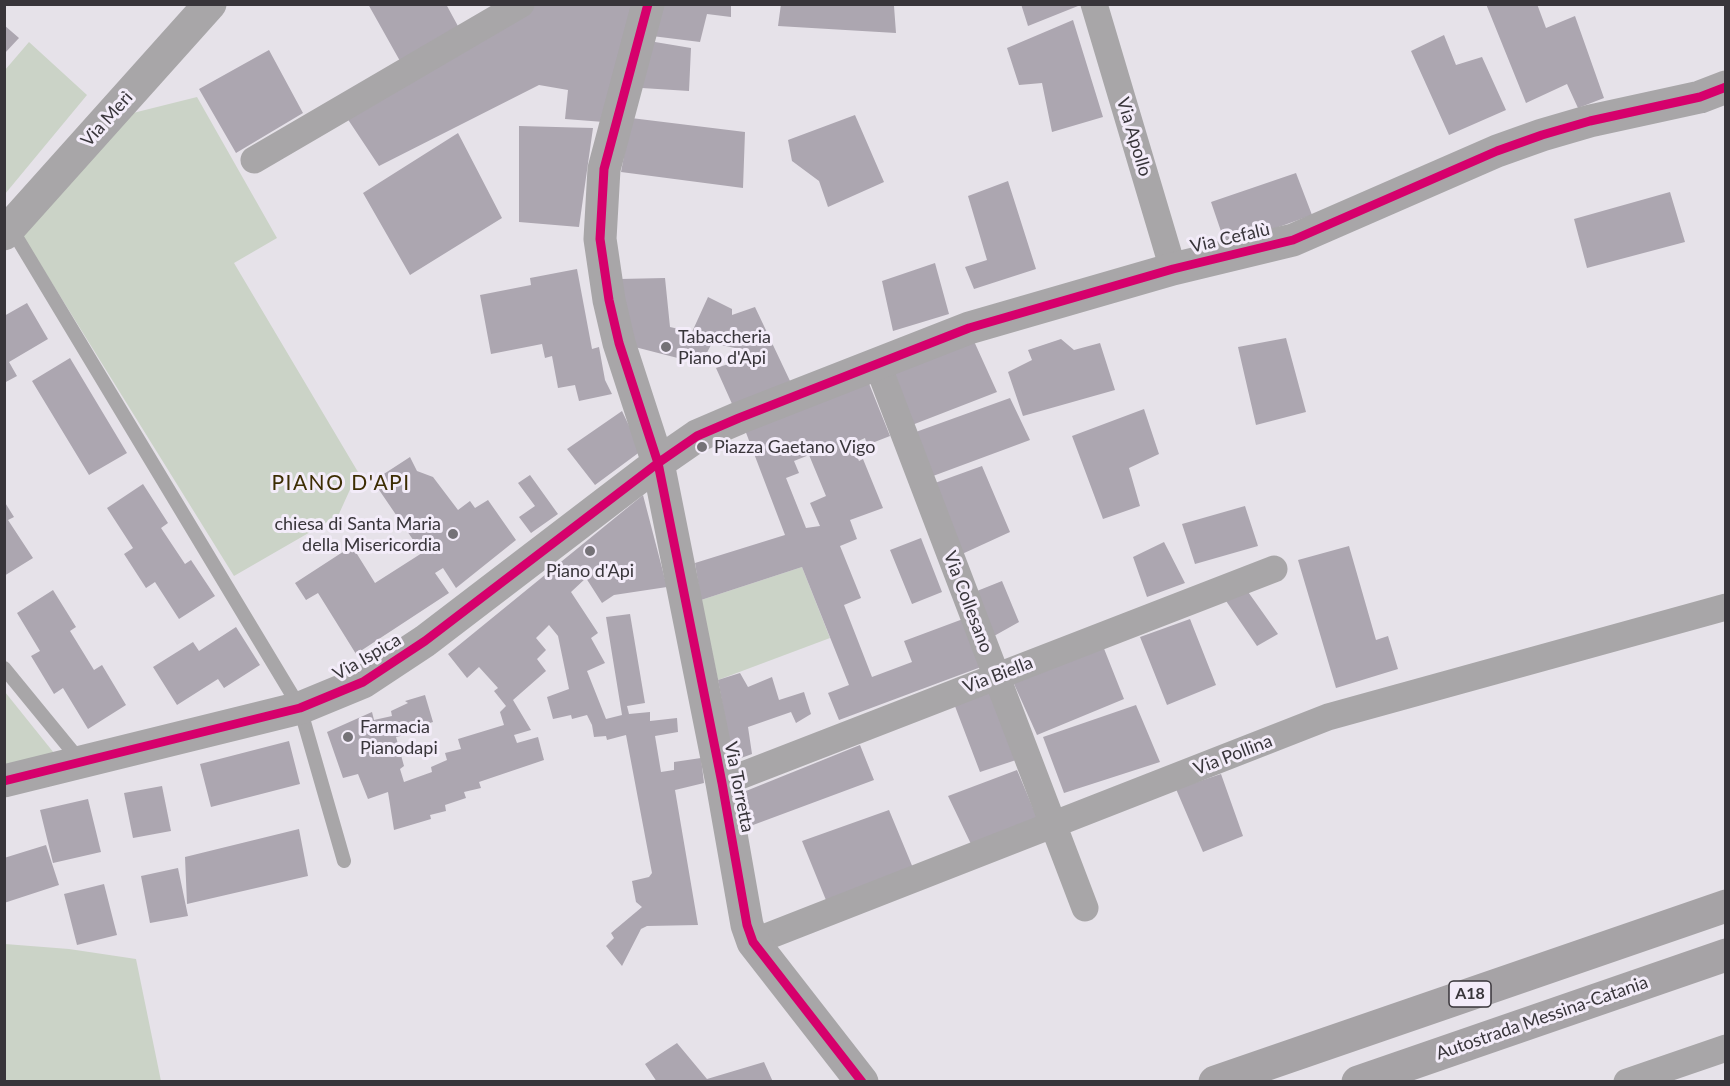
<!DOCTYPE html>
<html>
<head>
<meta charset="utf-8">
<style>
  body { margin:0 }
  #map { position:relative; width:1730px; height:1086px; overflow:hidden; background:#e6e2e9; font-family:Lato,sans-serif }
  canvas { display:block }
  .frame { position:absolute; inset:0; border:6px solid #38353a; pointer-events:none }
</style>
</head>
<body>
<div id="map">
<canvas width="1730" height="1086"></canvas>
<div class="frame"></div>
</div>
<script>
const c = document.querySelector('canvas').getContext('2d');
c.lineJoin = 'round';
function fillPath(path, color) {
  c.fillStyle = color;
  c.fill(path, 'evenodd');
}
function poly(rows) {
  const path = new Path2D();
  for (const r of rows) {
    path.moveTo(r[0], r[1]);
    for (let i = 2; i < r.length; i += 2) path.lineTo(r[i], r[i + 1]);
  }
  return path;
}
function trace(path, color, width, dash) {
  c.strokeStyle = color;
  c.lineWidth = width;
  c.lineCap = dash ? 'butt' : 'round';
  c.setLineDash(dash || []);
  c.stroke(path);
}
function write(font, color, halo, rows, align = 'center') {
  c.font = font + ' Lato,sans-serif';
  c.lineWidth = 6;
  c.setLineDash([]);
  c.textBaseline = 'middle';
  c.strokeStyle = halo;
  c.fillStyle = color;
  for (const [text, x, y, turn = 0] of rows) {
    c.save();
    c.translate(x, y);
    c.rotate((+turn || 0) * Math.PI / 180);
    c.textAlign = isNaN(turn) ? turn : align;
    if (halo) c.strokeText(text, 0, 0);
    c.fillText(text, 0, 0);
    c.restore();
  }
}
const green = poly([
  [29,42,87,95,5,194,5,70],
  [197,97,277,238,234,263,358,472,338,516,234,576,19,230,121,116],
  [802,567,830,638,718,680,701,600],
  [5,692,58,758,5,772],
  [5,944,69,949,136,959,161,1081,5,1081]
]);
const building = poly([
  [368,4,446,4,459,28,400,61],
  [535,4,633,4,604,122,565,119,568,90,539,85,379,166,345,115],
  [659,4,731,4,731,17,707,14,700,42,652,36],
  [781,4,894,6,896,33,778,26],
  [1021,4,1077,4,1078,6,1028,26],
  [1486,4,1537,4,1546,28,1575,16,1604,98,1578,108,1567,84,1526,103],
  [1073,20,1103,117,1052,132,1042,83,1019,85,1007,48],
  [4,25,19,38,4,54],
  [1444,35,1456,65,1482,57,1506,110,1449,135,1411,51],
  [649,41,691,48,689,91,642,88],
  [269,50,303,113,236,153,199,89],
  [855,115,884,182,828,207,819,181,792,161,788,140],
  [631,118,745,132,743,188,621,172],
  [519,126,593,128,579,227,519,222],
  [458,133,502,218,410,275,363,193],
  [1296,173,1312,215,1226,246,1211,202],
  [1008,181,1036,269,974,289,965,267,987,260,968,196],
  [1670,192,1685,242,1587,268,1574,219],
  [935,263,949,314,893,331,882,281],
  [577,269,592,349,599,347,605,380,612,394,579,401,575,385,558,388,552,356,545,358,542,344,491,354,480,295,531,285,530,278],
  [665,278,670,327,692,332,708,297,732,309,732,315,755,307,790,381,733,406,716,368,741,360,735,348,712,343,701,364,631,346,620,279],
  [27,303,48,339,9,362,17,376,4,383,4,316],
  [1286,338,1306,412,1256,425,1238,347],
  [973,339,997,392,912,425,890,366],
  [1061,339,1074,350,1100,343,1115,390,1023,416,1008,372,1032,360,1028,350],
  [70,358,127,453,89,475,32,381],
  [868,381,890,436,867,445,865,438,852,444,859,461,863,459,883,508,850,520,857,539,840,546,861,598,844,605,872,677,912,662,904,641,963,619,981,667,839,720,828,693,849,685,802,567,701,600,695,563,785,535,745,430],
  [809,455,826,496,810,503,820,526,806,528,786,478,799,473,794,461],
  [1010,398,1030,440,933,476,913,433],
  [1144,409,1159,454,1129,468,1140,506,1103,519,1072,436],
  [622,411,641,451,595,485,567,449],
  [410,457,417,471,433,477,458,510,470,501,475,508,488,500,516,540,456,588,443,568,435,573,449,593,356,654,318,593,306,600,295,583,352,546,375,583,422,553,373,481],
  [982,466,1010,532,962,554,935,483],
  [530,475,558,514,531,533,519,517,535,506,518,483],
  [143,484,168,523,161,528,185,564,191,560,215,596,179,619,155,582,146,588,124,554,133,548,107,508],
  [643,495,667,587,614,595,602,603,586,578,571,592,598,633,591,638,605,663,587,671,606,719,622,715,606,617,630,614,645,703,627,706,629,714,650,712,650,721,677,718,678,732,655,736,661,772,674,770,674,762,701,758,704,783,675,790,698,925,647,926,641,929,622,966,606,946,614,938,611,933,642,907,636,902,632,881,649,877,652,873,626,735,607,740,606,736,594,737,592,725,587,715,572,719,571,715,553,719,547,697,569,689,558,636,549,625,536,638,546,650,537,659,546,671,513,700,531,730,514,735,517,743,538,737,544,760,479,782,481,788,464,792,466,798,445,805,446,811,430,815,431,819,394,830,388,792,368,799,358,774,343,778,327,732,372,712,374,720,392,716,391,711,408,703,405,701,425,695,433,722,416,727,418,732,396,737,404,766,400,769,404,782,432,772,431,767,447,760,445,753,461,749,458,739,504,725,500,712,506,706,494,691,498,688,479,667,467,678,448,654],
  [4,501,14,517,8,520,33,558,4,576],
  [1245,506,1258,546,1195,564,1182,524],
  [921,538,942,592,912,604,890,550],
  [1164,542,1185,583,1147,597,1133,557],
  [1349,546,1376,640,1388,636,1398,669,1336,688,1298,560],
  [1002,581,1019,622,994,636,977,591],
  [1246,589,1278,634,1257,646,1224,598],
  [53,590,76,627,70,631,94,670,102,665,126,705,88,729,63,688,54,694,31,656,40,651,17,613],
  [1190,619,1216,685,1167,705,1140,637],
  [236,627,260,665,224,688,218,679,177,705,153,667,193,642,199,651],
  [1101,641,1124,699,1037,735,1010,675],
  [740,673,748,687,772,677,779,700,804,692,811,714,796,723,791,712,748,727,752,754,733,761,718,680],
  [992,689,1016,760,980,772,953,701],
  [1136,705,1160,762,1064,793,1043,737],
  [289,741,300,784,211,807,200,764],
  [860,745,874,780,745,828,741,793],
  [1017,770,1038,820,971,844,948,796],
  [1221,774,1243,836,1203,852,1176,789],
  [162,786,171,831,133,838,124,793],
  [88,799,101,852,53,863,40,810],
  [889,810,913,868,828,905,802,841],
  [299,829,308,876,187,904,185,857],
  [46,845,59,885,4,903,4,858],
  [178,868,188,916,150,923,141,876],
  [104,884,117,935,77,945,64,894],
  [677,1043,707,1079,764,1062,773,1082,657,1082,645,1064]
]);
const lane = poly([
  [11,228,300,708,344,861],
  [4,668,81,762]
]);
const street = poly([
  [1094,4,1173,269],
  [254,160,521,4],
  [877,363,1085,908],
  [722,783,1274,569],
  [753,942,1328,717,1726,607],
  [1627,1082,1726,1048]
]);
const secondary = poly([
  [648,4,604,169,600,239,609,300,619,343,658,463,722,783,747,925,753,942,862,1082],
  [4,234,210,4],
  [4,781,300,708,363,682,425,641,658,463,697,436,739,418,969,328,1173,269,1293,240,1497,151,1542,135,1590,121,1700,97,1726,87]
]);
const highway = poly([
  [1215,1082,1726,906],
  [1358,1082,1726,955]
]);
const cycleway = poly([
  [648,4,604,169,600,239,609,300,619,343,658,463,722,783,747,925,753,942,862,1082],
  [4,781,300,708,363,682,425,641,658,463,697,436,739,418,969,328,1173,269,1293,240,1497,151,1542,135,1590,121,1700,97,1726,87]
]);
const markers = [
  [666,347,6,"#757277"],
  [702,447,6,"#757277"],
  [453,534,6,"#757277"],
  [590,551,6,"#757277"],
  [348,737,6,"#757277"]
];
const shields = [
  [1470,994,42]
];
const shieldNames = [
  ["A18",1470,994]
];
const streetNames = [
  ["Via Merì",107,119,-48],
  ["Via Apollo",1134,137,73],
  ["Via Cefalù",1230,238,-13],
  ["Via Collesano",968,602,69],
  ["Via Ispica",367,657,-30],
  ["Via Biella",998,675,-21],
  ["Via Pollina",1233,755,-21],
  ["Via Torretta",739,787,79],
  ["Autostrada Messina-Catania",1542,1018,-19]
];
const poiNames = [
  ["Tabaccheria",678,337],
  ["Piano d'Api",678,358],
  ["Piazza Gaetano Vigo",714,447],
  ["chiesa di Santa Maria",441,524,"right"],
  ["della Misericordia",441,545,"right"],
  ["Piano d'Api",590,571,"center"],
  ["Farmacia",360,727],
  ["Pianodapi",360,748]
];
const quarterNames = [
  ["PIANO D'API",341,483]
];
fillPath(green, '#cbd3c7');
fillPath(building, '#aca6b0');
trace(lane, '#a8a6a8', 14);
trace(street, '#a8a6a8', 27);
trace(secondary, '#a8a6a8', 33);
trace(highway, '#a6a3a6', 33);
trace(cycleway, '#d6006c', 9);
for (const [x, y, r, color] of markers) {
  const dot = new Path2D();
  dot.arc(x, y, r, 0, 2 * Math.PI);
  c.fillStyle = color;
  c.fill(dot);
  trace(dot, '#f3ecf9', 2);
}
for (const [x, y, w] of shields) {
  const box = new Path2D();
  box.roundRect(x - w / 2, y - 13, w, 26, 4.5);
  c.fillStyle = '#f3ecf9';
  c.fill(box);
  trace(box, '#38353a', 1.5);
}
write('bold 16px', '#38353a', null, shieldNames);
write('18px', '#38353a', '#f3ecf9', streetNames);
write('18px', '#38353a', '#f3ecf9', poiNames, 'left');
c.letterSpacing = '1.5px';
write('21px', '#3d2d03', '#f3ecf9', quarterNames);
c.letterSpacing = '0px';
</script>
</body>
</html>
